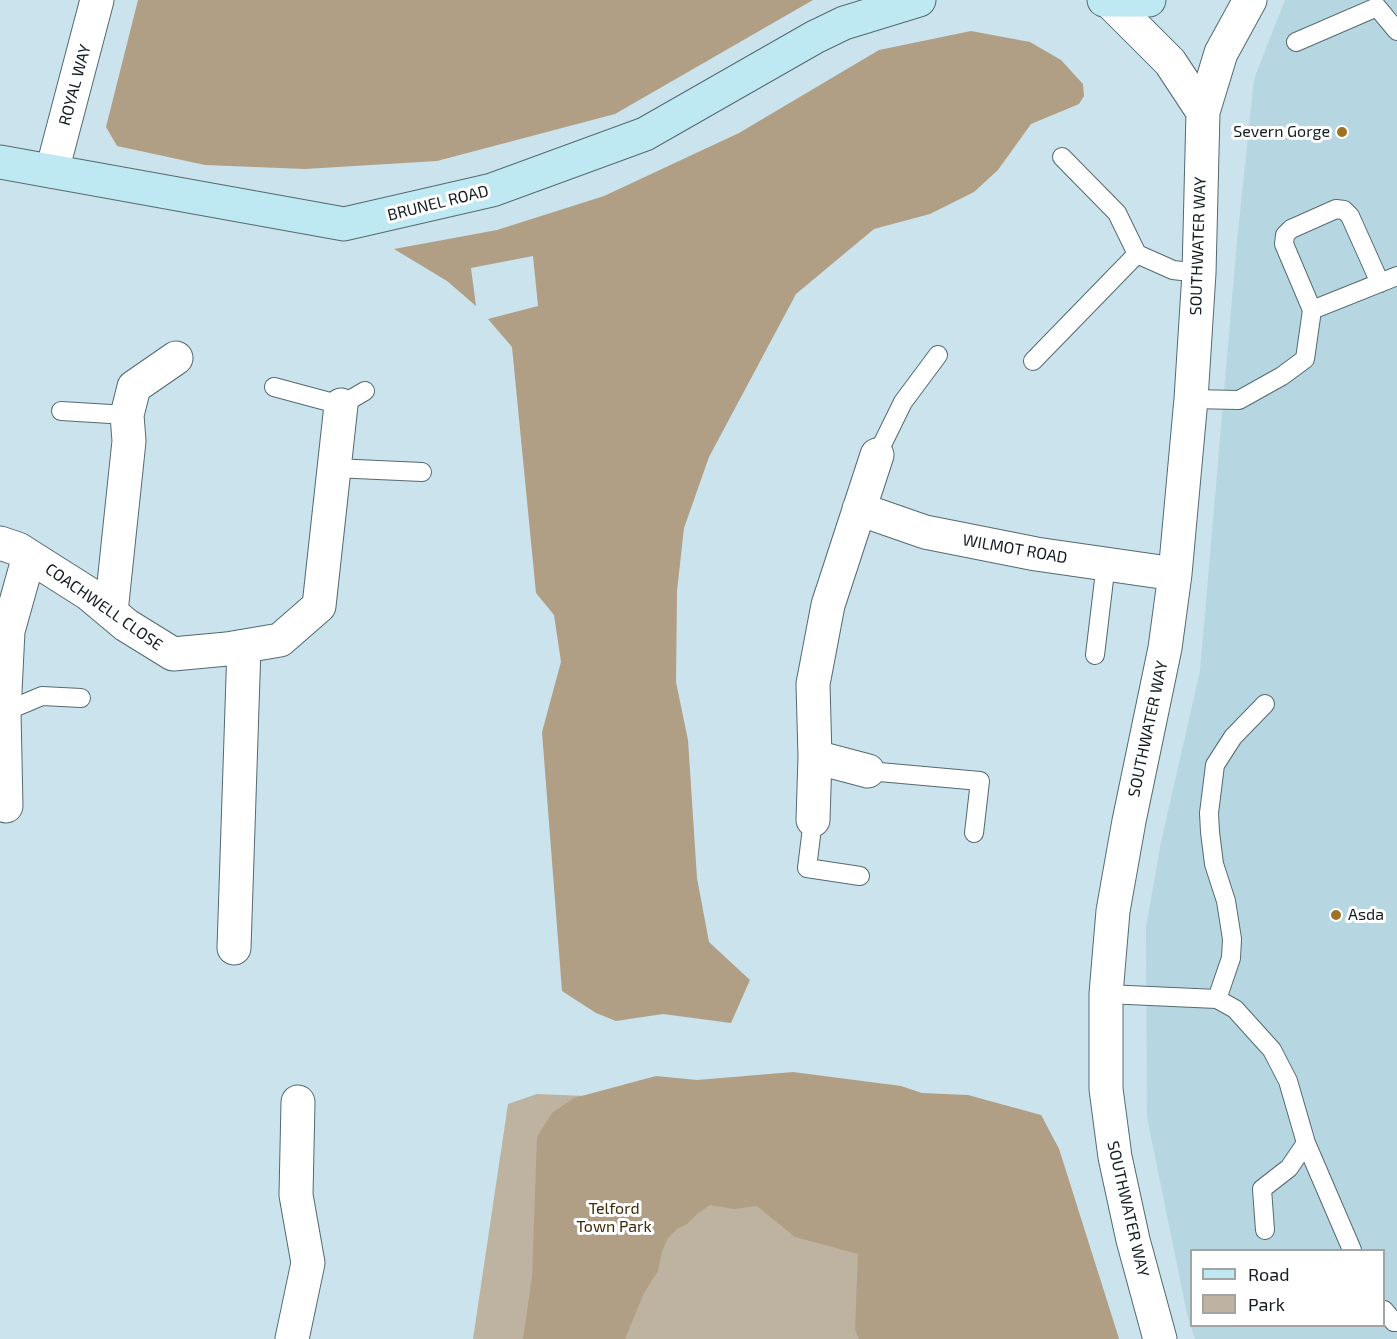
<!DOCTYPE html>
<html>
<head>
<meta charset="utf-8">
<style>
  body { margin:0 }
  #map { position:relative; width:1397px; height:1339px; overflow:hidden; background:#cae3ec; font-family:"Exo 2",sans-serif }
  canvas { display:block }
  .legend { position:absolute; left:1190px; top:1249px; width:195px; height:78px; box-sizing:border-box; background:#fff; border:2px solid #a1a4a5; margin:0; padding:8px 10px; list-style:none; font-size:18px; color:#131c1f }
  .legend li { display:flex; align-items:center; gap:12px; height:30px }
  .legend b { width:30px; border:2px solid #a1a4a5 }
</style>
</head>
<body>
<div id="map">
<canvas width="1397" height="1339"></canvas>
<ul class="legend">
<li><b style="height:8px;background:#bee8f2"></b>Road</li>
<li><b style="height:16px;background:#beb2a1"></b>Park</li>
</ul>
</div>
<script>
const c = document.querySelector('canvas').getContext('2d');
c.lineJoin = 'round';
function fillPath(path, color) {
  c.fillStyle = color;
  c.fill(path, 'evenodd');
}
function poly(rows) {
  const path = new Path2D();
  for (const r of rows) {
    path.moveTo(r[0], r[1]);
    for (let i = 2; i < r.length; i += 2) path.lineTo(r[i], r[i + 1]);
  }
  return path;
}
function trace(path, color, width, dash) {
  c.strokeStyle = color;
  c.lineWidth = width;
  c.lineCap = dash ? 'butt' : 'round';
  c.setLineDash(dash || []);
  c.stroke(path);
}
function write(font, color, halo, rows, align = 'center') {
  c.font = font + ' "Exo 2",sans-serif';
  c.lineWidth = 6;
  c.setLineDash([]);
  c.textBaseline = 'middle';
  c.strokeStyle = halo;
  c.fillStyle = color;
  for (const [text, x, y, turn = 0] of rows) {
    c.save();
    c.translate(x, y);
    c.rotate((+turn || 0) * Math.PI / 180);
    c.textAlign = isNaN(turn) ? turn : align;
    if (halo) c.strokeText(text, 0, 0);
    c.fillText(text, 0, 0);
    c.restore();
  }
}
const built = poly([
  [1285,0,1397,0,1397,1339,1195,1339,1187,1314,1147,1117,1146,927,1161,842,1200,671,1237,241,1254,79],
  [1192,1250,1384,1250,1384,1326,1192,1326]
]);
const green = poly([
  [537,1094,1041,1115,1059,1149,1119,1339,473,1339,508,1104]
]);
const forest = poly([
  [138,0,813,0,615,114,437,161,305,169,205,165,117,146,106,127],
  [971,31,1030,42,1061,60,1083,84,1084,96,1079,104,1031,124,998,170,974,192,930,214,874,229,796,294,709,457,684,528,677,591,676,682,688,740,697,878,709,942,750,980,731,1023,663,1014,616,1021,596,1013,562,991,542,732,561,662,554,615,536,593,512,347,488,319,538,306,533,256,471,268,476,306,447,281,394,249,497,230,604,196,739,133,879,50],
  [793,1072,901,1086,922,1093,968,1095,1041,1115,1059,1149,1119,1339,859,1339,855,1330,858,1254,795,1237,757,1206,734,1209,710,1205,697,1214,687,1224,677,1229,668,1238,662,1251,658,1271,644,1293,625,1339,523,1339,532,1277,537,1137,552,1113,574,1098,656,1076,697,1080]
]);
const lane = poly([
  [1296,42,1377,7,1397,31],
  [1062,157,1117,213,1137,254,1173,270,1199,273],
  [1312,310,1284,244,1285,235,1291,229,1336,209,1344,210,1350,216,1380,283],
  [1033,361,1137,254],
  [274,387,341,405,365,391],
  [1191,399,1239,400,1282,376,1305,359,1312,310,1397,276],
  [61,411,127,415],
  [877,455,903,402,938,355],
  [334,468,422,472],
  [1095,655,1106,563],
  [4,712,42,696,81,698],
  [868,771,980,781,974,833],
  [813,820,807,868,860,876],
  [1106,994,1217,999,1235,1009,1272,1050,1288,1081,1306,1143,1352,1250],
  [1217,999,1231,958,1232,939,1226,901,1214,864,1210,832,1209,813,1215,765,1233,737,1265,704],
  [1265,1230,1262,1189,1289,1168,1306,1143],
  [1384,1310,1394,1322,1397,1322]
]);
const street = poly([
  [1109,1,1170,62,1203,112],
  [52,171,97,0],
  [859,509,925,532,1036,554,1175,574],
  [0,543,18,549,89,594,126,625,173,654,227,649,280,640,319,606,341,405],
  [111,612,129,441,127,415,134,387,176,358],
  [815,757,868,771],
  [6,806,4,712,8,631,29,556],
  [813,820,815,757,813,684,828,605,877,455],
  [234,948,244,647],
  [292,1339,308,1263,296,1195,298,1102],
  [1160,1339,1133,1240,1115,1157,1106,1089,1106,994,1113,911,1129,821,1165,648,1175,574,1191,399,1199,273,1203,112,1221,53,1250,0]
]);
const secondary = poly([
  [1104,0,1149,0],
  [0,162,344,224,492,190,645,134,815,37,844,23,919,0]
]);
const markers = [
  [1342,132,6,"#a07324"],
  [1336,915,6,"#a07324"]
];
const streetNames = [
  ["ROYAL WAY",75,85,-75],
  ["BRUNEL ROAD",438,203,-14],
  ["SOUTHWATER WAY",1198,246,-88],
  ["WILMOT ROAD",1015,549,10],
  ["COACHWELL CLOSE",104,607,35],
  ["SOUTHWATER WAY",1148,729,-78],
  ["SOUTHWATER WAY",1128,1209,77]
];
const poiNames = [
  ["Severn Gorge",1330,132],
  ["Asda",1348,915,"left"]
];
const parkNames = [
  ["Telford",614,1209],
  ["Town Park",614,1227]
];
fillPath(built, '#b6d7e2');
fillPath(green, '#beb2a1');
fillPath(forest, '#b19f85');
trace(lane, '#546a71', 20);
trace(street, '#546a71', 35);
trace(secondary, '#546a71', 35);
trace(lane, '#fff', 18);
trace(street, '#fff', 33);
trace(secondary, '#bee8f2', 33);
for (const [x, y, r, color] of markers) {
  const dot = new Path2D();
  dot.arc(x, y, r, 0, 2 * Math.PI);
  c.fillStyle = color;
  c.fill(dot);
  trace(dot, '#fff', 2);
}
write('16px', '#131c1f', '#fff', streetNames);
write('16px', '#131c1f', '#fff', poiNames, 'right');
write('16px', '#3e2905', '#fff', parkNames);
</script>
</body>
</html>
